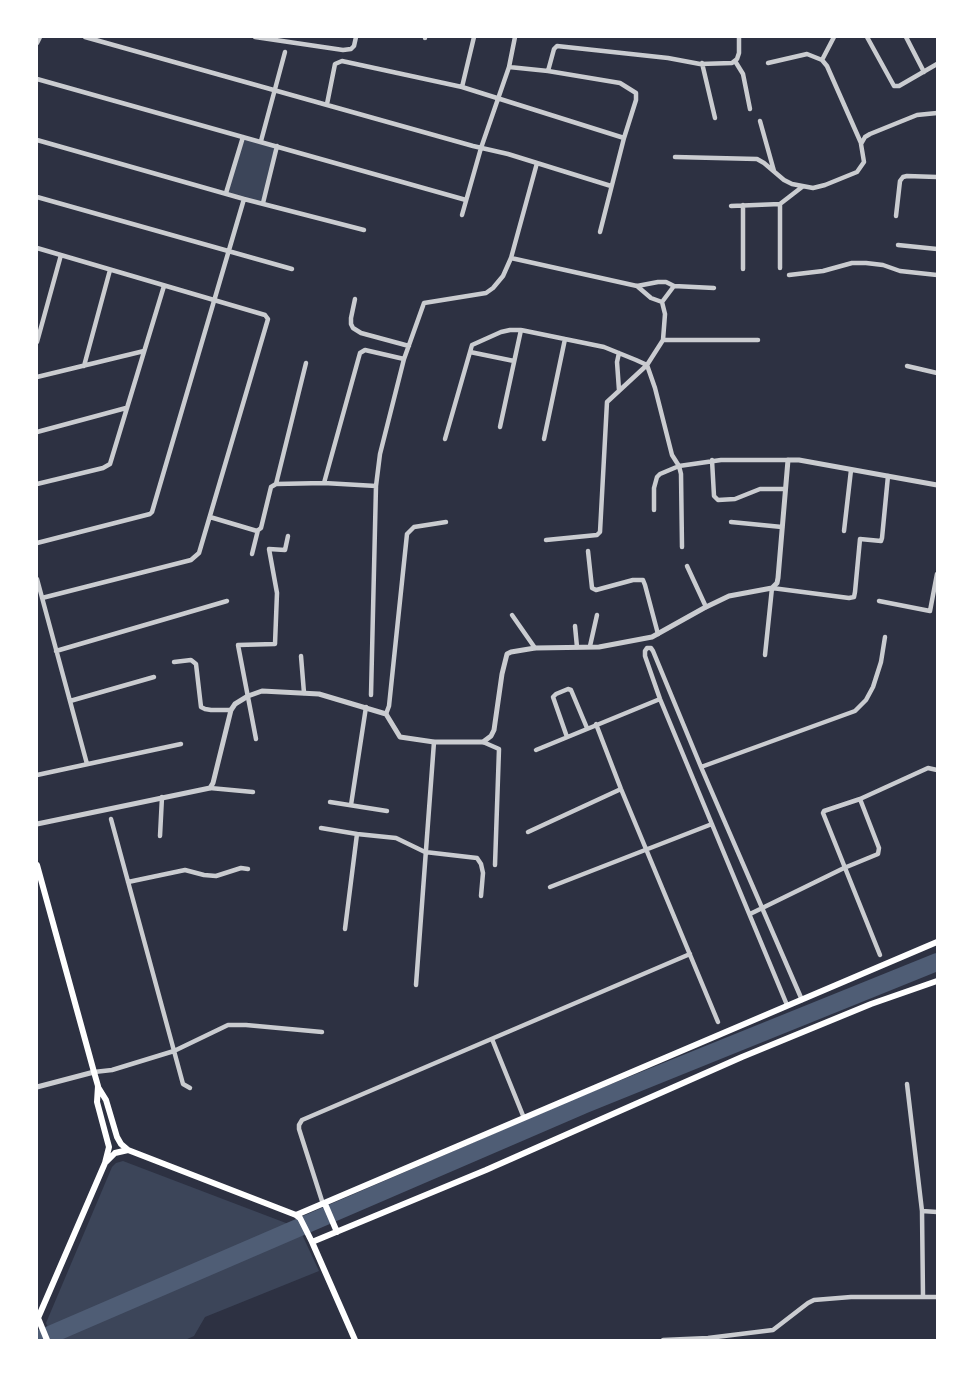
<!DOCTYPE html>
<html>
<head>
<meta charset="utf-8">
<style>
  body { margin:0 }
  #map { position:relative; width:974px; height:1377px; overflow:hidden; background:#2d3142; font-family:Commissioner,sans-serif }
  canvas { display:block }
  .frame { position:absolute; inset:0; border:38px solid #fff; pointer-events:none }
</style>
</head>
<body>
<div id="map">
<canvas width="974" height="1377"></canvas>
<div class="frame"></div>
</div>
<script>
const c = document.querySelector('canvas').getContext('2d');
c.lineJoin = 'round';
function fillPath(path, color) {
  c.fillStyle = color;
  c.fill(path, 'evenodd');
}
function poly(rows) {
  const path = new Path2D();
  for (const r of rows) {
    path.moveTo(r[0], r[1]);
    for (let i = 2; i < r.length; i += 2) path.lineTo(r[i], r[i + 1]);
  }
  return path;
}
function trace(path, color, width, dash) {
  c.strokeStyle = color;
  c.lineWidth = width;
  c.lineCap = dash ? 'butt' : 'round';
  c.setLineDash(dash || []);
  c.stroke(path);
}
const green = poly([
  [244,137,277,146,263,204,226,193],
  [123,1161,299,1228,319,1271,205,1317,194,1336,185,1340,53,1340,46,1323,112,1167,116,1163]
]);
const river = poly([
  [38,1340,583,1105,937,962]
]);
const minor = poly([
  [85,37,473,146,508,154,611,186],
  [255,37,343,50,351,49,354,46,356,37],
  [867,37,894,86,899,86,937,64],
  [906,37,924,72],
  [425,38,425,37],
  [37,43,40,37],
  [822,60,834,37],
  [735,61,743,74,750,109],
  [702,63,715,118],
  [768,63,807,54,822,60,827,66,861,143],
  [509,67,548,71,620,83,636,93,636,100,624,138,600,232],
  [548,71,554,49,557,46,668,58,700,64,732,63,737,59,739,53,739,37],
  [37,79,466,200],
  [462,87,474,37],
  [327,104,335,64,342,61,462,87,624,138],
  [760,121,774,171],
  [37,140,244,199,364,230],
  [261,141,285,52],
  [675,157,757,159,764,163,784,180,792,184,813,188,825,185,857,172,864,162,861,144,865,137,870,134,917,115,937,113],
  [226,193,243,137],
  [37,197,292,269],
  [263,203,277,146],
  [780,204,780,268],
  [731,206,780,204,802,187],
  [462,215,481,148,509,67,515,37],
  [896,216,900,181,903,177,907,176,937,177],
  [898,245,937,249],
  [37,248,265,315,268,319,199,553,191,560,42,598],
  [511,258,637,286,658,282,666,282,674,286,714,288],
  [743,269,743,205],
  [789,275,823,271,852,263,866,263,883,265,900,271,937,275],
  [637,286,651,298,662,302],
  [355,299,351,318,351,324,353,328,361,333,409,346],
  [662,302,674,286],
  [663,340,758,340],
  [37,342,61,255],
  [470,352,514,361],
  [619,353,617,362,619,390],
  [647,365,655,388,672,455,679,466,681,474,682,547],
  [84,366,110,270],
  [907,366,937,373],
  [37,377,144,351],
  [500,427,521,330],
  [37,432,126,408],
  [445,439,472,345,501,332,510,330,521,330,604,347,636,360,647,365],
  [544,439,565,339],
  [712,460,714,496,718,500,735,499,760,489,785,489],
  [324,483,360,353,365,350,404,359],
  [37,484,103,468,110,464,164,286],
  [276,484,324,483,376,486],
  [654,510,654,488,657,477,660,474,679,466,721,460,788,460],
  [210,517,257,531,261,528,271,487,276,484,306,363],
  [731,522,782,527],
  [844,531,851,470],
  [546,540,597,535,600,532,607,402,647,365,663,340,665,314,662,302],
  [37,543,150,514,152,512,244,199],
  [588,551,592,588,596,590,633,580,643,580,645,585,658,634],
  [252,554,258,530],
  [687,566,706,607],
  [37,579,87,764],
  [879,601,930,611,937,574],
  [512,615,535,648],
  [575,626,577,647],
  [590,646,597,615],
  [56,651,227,601],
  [765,655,772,588,849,598,854,597,855,592,860,539,881,541,882,538,888,476],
  [301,656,304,693],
  [174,662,191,660,196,664,201,707,205,709,211,710,231,710],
  [371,695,376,486,380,454,404,359,424,303,486,293,493,288,503,276,511,258,537,163],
  [70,701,154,677],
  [386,714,389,706,407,534,414,527,446,522],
  [596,724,621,789,718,1022],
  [567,737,553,697,556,694,568,689,571,690,587,728],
  [256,739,238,645,275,644,277,593,269,549,285,550,288,536],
  [483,742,499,749,495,865],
  [536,750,660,699],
  [701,767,855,711,866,700,873,687,881,662,885,637],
  [37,775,181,744],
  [210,788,253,792],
  [330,802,387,811],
  [351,805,366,707],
  [111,819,183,1084,190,1088],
  [321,828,357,834],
  [528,832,621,789],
  [160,836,162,797],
  [128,882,185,870,204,875,216,876,241,868,248,869],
  [550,887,712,824],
  [750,914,844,868,878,854,879,848,860,799],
  [345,929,357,834,396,838,425,852,477,858,481,864,483,873,481,896],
  [880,955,823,813,824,811,860,799,928,768,937,770],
  [416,985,434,742],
  [787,1005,660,699,645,656,645,651,647,648,651,648,653,651,701,767,802,1000],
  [492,1039,524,1118],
  [94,1072,112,1070,174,1051,228,1025,246,1025,322,1032],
  [907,1084,922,1211,923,1297],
  [323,1204,299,1129,299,1125,302,1120,690,954],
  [922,1211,937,1212],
  [663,1340,708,1338,773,1330,808,1303,814,1300,851,1297,937,1297]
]);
const tertiary = poly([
  [37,824,210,788,213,783,231,710,235,704,248,696,262,691,319,694,386,714,400,737,434,742,483,742,491,736,494,730,502,674,507,654,511,652,535,648,599,647,652,637,704,608,729,596,772,588,777,583,778,578,788,460,799,460,937,485],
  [37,1087,94,1072]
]);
const secondary = poly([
  [37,865,94,1072,98,1086,97,1102,109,1147,105,1163,38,1318,47,1340],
  [98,1087,106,1100,117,1137,121,1144,128,1150,296,1215,300,1218,312,1242,355,1340],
  [106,1162,115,1153,128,1150],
  [325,1204,337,1232],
  [296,1215,937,942],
  [312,1242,486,1170,742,1057,871,1004,937,981]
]);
fillPath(green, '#3c4559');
trace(river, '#4f5d75', 18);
trace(minor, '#caccd0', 4.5);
trace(tertiary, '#caccd0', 5);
trace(secondary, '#fff', 6);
</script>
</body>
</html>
